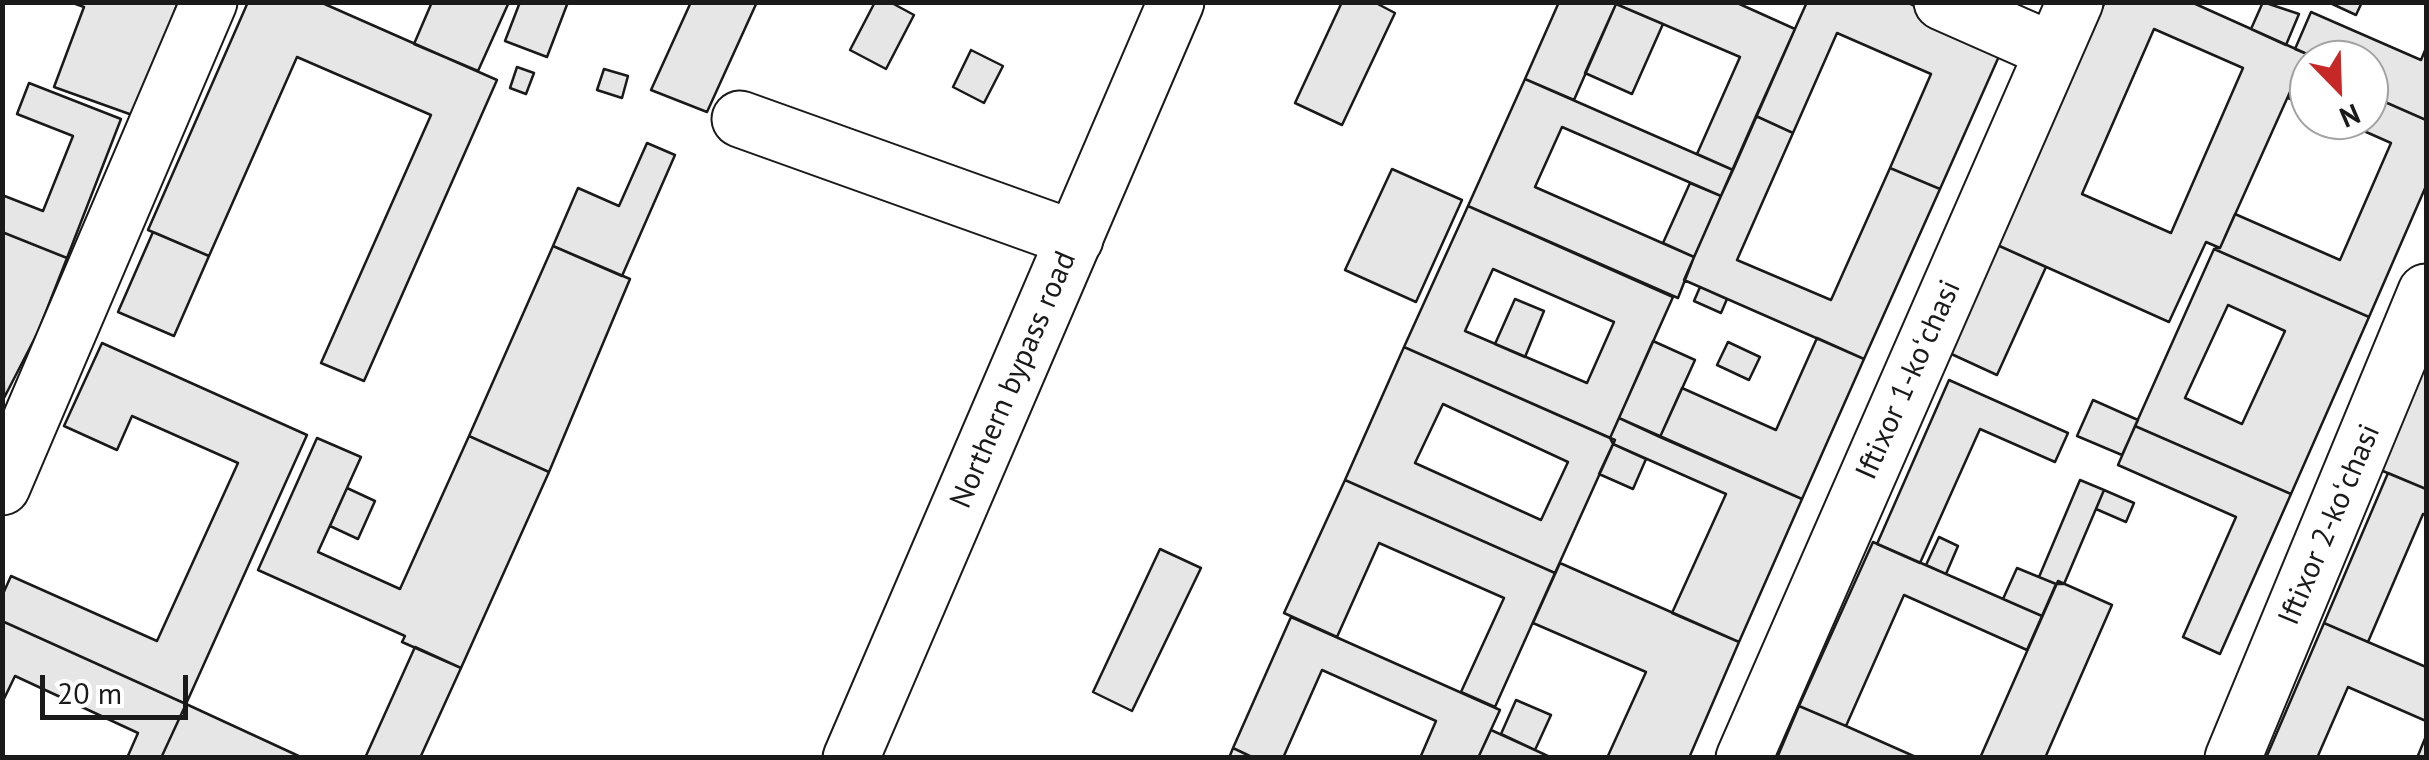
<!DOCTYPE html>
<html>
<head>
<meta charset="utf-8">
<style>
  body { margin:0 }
  #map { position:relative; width:2429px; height:760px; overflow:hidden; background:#fff; font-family:"PT Sans",sans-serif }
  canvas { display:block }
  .frame { position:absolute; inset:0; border:5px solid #1a1a1a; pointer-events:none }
  .north { position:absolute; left:2289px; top:40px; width:100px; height:100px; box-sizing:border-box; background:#fff; border:2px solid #a3a3a3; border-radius:50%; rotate:157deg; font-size:28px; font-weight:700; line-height:40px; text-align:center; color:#1a1a1a }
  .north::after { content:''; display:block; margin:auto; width:35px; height:45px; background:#c62828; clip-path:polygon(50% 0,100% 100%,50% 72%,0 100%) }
  .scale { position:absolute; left:40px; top:675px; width:148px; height:45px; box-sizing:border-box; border:5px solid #1a1a1a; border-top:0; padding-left:12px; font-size:30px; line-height:35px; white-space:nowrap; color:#1a1a1a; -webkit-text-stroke:8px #fff; paint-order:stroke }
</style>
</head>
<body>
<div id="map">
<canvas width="2429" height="760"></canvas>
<div class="frame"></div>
<div class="north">N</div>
<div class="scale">20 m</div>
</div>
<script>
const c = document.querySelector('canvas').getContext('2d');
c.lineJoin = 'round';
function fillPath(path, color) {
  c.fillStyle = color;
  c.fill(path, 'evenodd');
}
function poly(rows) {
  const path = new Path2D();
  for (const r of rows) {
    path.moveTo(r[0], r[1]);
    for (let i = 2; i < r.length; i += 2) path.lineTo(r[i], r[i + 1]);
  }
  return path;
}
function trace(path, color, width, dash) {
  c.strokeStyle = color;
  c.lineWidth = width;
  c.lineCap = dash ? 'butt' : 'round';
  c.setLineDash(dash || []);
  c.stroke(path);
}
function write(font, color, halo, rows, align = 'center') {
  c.font = font + ' "PT Sans",sans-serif';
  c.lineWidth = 8;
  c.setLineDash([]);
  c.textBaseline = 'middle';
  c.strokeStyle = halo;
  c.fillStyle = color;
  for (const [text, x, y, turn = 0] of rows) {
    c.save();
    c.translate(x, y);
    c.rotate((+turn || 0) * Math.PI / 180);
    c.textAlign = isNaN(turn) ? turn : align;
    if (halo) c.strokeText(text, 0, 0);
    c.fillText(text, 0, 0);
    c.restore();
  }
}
const building = poly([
  [70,2,178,2,135,116,54,87,84,7,70,2],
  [248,2,320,2,497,80,364,381,321,363,431,115,297,57,209,256,148,230,248,2],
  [432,2,509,2,478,71,414,44,432,2],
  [520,2,568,2,547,57,505,41,520,2],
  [691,2,757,2,707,112,651,90,691,2],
  [875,2,890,2,914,15,886,69,850,50,875,2],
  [1342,2,1374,2,1395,13,1342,125,1295,103,1342,2],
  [1559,2,1735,2,1795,29,1733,170,1697,154,1740,57,1616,4,1574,100,1525,79,1559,2],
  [1807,2,1906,2,2004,45,1940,189,1890,168,1931,74,1837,33,1793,133,1756,116,1807,2],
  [2105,2,2191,2,2307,54,2220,248,2206,242,2169,322,1995,244,2105,2],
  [2154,29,2243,68,2171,233,2082,194,2154,29],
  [2263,2,2299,14,2286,45,2251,29,2263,2],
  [2328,2,2362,2,2356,15,2328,2],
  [1616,4,1663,24,1632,94,1585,73,1616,4],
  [2311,12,2421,60,2426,48,2426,120,2369,95,2369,60,2309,60,2309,68,2302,65,2307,54,2295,49,2311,12],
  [971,50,1003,66,984,103,953,87,971,50],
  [2302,65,2309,68,2309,107,2288,98,2302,65],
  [517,67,534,73,526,94,510,88,517,67],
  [604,69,628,76,622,98,597,90,604,69],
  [1525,79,1733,170,1721,196,1562,127,1535,187,1694,257,1678,298,1468,206,1525,79],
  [29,83,121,119,67,258,2,232,2,195,43,211,73,136,17,114,29,83],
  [2369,95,2426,120,2426,186,2369,317,2214,249,2220,248,2235,214,2340,260,2391,143,2339,120,2369,120,2369,95],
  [1756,116,1793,133,1737,260,1831,300,1890,168,1940,189,1864,359,1684,280,1756,116],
  [647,143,675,155,622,276,553,246,578,188,619,206,647,143],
  [1392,169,1462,200,1416,302,1345,270,1392,169],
  [1690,183,1721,196,1694,257,1663,243,1690,183],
  [1468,206,1673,297,1610,438,1404,347,1468,206],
  [1493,269,1614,322,1587,383,1465,331,1493,269],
  [2,232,67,258,38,332,4,398,2,232],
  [153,232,209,256,174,336,118,312,153,232],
  [1995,244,2046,267,1997,375,1947,352,1995,244],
  [553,246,630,279,549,472,469,436,553,246],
  [2214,249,2369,317,2291,494,2135,426,2214,249],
  [2228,305,2285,331,2242,424,2185,398,2228,305],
  [1700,287,1727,299,1721,313,1694,301,1700,287],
  [1515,299,1544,311,1525,357,1495,344,1515,299],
  [1817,338,1864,359,1802,499,1660,437,1682,388,1776,430,1817,338],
  [1653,341,1695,360,1660,437,1619,418,1653,341],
  [1728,342,1760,357,1749,380,1717,365,1728,342],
  [102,343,307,435,186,704,2,621,2,596,11,576,157,641,238,463,132,416,117,450,64,426,102,343],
  [1404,347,1615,440,1555,573,1345,480,1404,347],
  [1443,404,1568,462,1541,520,1415,463,1443,404],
  [2426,356,2426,489,2378,469,2426,356],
  [1949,380,2068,433,2055,462,1980,429,1920,563,1877,544,1949,380],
  [2093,400,2138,420,2122,455,2077,436,2093,400],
  [1619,418,1802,499,1739,642,1672,613,1726,494,1613,444,1610,438,1619,418],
  [2135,426,2291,494,2220,654,2183,637,2236,517,2118,465,2135,426],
  [469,436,549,472,461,668,402,642,405,636,258,570,317,438,361,457,318,552,400,589,469,436],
  [1613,444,1646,459,1633,489,1599,474,1613,444],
  [2388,473,2426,489,2426,515,2423,514,2368,642,2324,623,2388,473],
  [1345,480,1555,573,1495,707,1461,692,1504,598,1379,543,1337,637,1284,613,1345,480],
  [2080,480,2104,490,2064,584,2056,584,2039,577,2080,480],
  [347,488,375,501,358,539,330,526,347,488],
  [2104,490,2134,503,2126,522,2096,509,2104,490],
  [1939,537,1958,546,1946,574,1926,565,1939,537],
  [1873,542,2042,616,2027,650,1904,595,1846,726,1799,706,1873,542],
  [1160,549,1201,568,1132,711,1093,692,1160,549],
  [1560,563,1739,642,1689,758,1607,758,1646,672,1533,623,1560,563],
  [2017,568,2056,584,2042,616,2003,599,2017,568],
  [2058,581,2112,605,2045,758,1980,758,2058,581],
  [1291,617,1500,710,1478,758,1420,758,1436,721,1322,670,1283,758,1254,758,1233,748,1291,617],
  [2,621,186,704,161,758,127,758,138,733,15,676,2,703,2,621],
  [2324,623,2426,667,2426,721,2348,687,2317,758,2266,758,2324,623],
  [415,647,461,668,420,758,365,758,415,647],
  [1516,700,1551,715,1535,750,1501,734,1516,700],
  [186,704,303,758,161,758,186,704],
  [1799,706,1846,726,1918,758,1777,758,1799,706],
  [1491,730,1535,750,1552,758,1478,758,1491,730],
  [2426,736,2426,758,2417,758,2426,736],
  [1233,748,1254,758,1229,758,1233,748]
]);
const minor = poly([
  [1942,2,2053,51],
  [740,119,1075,239],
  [2,487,209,2],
  [1744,758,2075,2],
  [2233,758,2426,292]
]);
const major = poly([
  [851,758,1176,2]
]);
const streetNames = [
  ["Northern bypass road",1014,380,-67],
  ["Iftixor 1-koʻchasi",1909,380,-66],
  ["Iftixor 2-koʻchasi",2330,525,-67]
];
fillPath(building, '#e6e6e6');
trace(building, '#1a1a1a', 2.5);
trace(minor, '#1a1a1a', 59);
trace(major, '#1a1a1a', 59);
trace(minor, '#fff', 55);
trace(major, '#fff', 55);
write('30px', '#1a1a1a', '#fff', streetNames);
</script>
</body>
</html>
